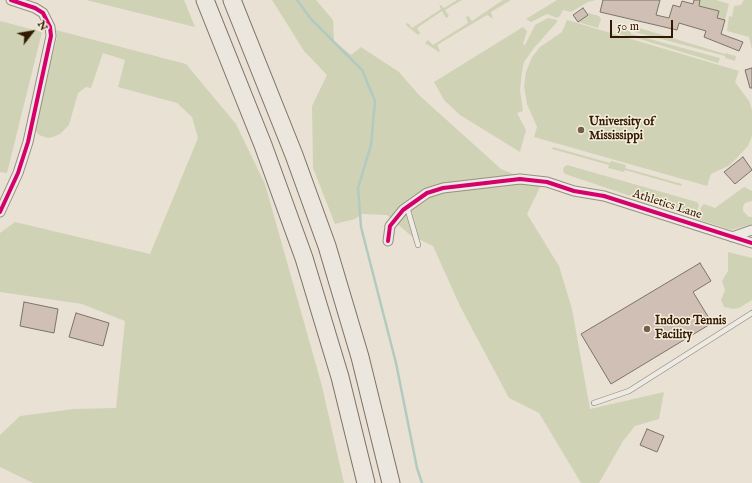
<!DOCTYPE html>
<html>
<head>
<meta charset="utf-8">
<style>
  body { margin:0 }
  #map { position:relative; width:752px; height:483px; overflow:hidden; background:#e9e2d4; font-family:"IM FELL English",serif }
  canvas { display:block }
  .north { position:absolute; left:12px; top:12px; width:40px; height:40px; -webkit-text-stroke:3px #f6eede; paint-order:stroke; rotate:59deg; font-size:11px; font-weight:700; line-height:16px; text-align:center; color:#321a00 }
  .north::after { content:''; display:block; margin:auto; width:14px; height:18px; background:#321a00; clip-path:polygon(50% 0,100% 100%,50% 72%,0 100%) }
  .scale { position:absolute; left:610px; top:20px; width:63px; height:18px; box-sizing:border-box; border:2px solid #321a00; border-top:0; padding-left:5px; font-size:12px; line-height:14px; white-space:nowrap; color:#321a00; -webkit-text-stroke:3px #f6eede; paint-order:stroke }
</style>
</head>
<body>
<div id="map">
<canvas width="752" height="483"></canvas>
<div class="north">N</div>
<div class="scale">50 m</div>
</div>
<script>
const c = document.querySelector('canvas').getContext('2d');
c.lineJoin = 'round';
function fillPath(path, color) {
  c.fillStyle = color;
  c.fill(path, 'evenodd');
}
function poly(rows) {
  const path = new Path2D();
  for (const r of rows) {
    path.moveTo(r[0], r[1]);
    for (let i = 2; i < r.length; i += 2) path.lineTo(r[i], r[i + 1]);
  }
  return path;
}
function trace(path, color, width, dash) {
  c.strokeStyle = color;
  c.lineWidth = width;
  c.lineCap = dash ? 'butt' : 'round';
  c.setLineDash(dash || []);
  c.stroke(path);
}
function write(font, color, halo, rows, align = 'center') {
  c.font = font + ' "IM FELL English",serif';
  c.lineWidth = 3;
  c.setLineDash([]);
  c.textBaseline = 'middle';
  c.strokeStyle = halo;
  c.fillStyle = color;
  for (const [text, x, y, turn = 0] of rows) {
    c.save();
    c.translate(x, y);
    c.rotate((+turn || 0) * Math.PI / 180);
    c.textAlign = isNaN(turn) ? turn : align;
    if (halo) c.strokeText(text, 0, 0);
    c.fillText(text, 0, 0);
    c.restore();
  }
}
const green = poly([
  [86,0,184,0,195,27],
  [272,0,316,0,333,20,334,41,351,55,361,47,399,72,419,95,501,169,541,185,527,214,559,266,572,309,590,409,664,392,659,419,635,426,623,441,599,483,581,483,539,413,509,398,460,306,433,246,410,235,387,215,362,214,355,219,335,224,313,168,312,106,327,75,304,51],
  [457,0,462,0,445,10,449,16,448,17,446,18,442,11,417,28,420,33,418,35,406,25,406,23,409,24,412,28,441,9,439,4,444,8],
  [503,0,511,0,491,12,493,19,487,15,437,45,440,51,439,52,425,43,428,40,433,45,468,23,466,17,468,16,472,21],
  [557,0,596,0,588,2,571,12,563,10,560,16,557,18,547,14,531,22,526,19],
  [700,0,716,0,729,4,725,20,717,18,719,11,699,6],
  [744,0,752,0,752,50,749,37,727,31,729,16,732,17,734,6,741,5],
  [588,13,599,16,601,19,598,28,578,22,588,14],
  [548,18,557,20,557,22,534,48,524,62,522,72,520,90,523,111,517,113,526,130,520,152,460,115,444,100,434,82,523,27,527,31,523,44,525,45,535,25],
  [567,20,739,71,735,82,749,101,752,110,752,136,748,146,730,165,711,174,707,186,534,137,537,127,527,104,524,86,526,72,532,57,540,47,562,32],
  [0,21,42,32,7,173,0,172],
  [636,27,725,54,726,53,736,56,735,61,725,58,725,56,635,32],
  [620,28,631,32,631,34,720,58,718,63,630,36,629,37,619,34],
  [56,30,186,64,236,124,265,184,322,386,344,483,33,483,0,467,0,435,20,416,74,409,116,408,125,321,82,304,0,292,0,233,15,222,150,254,198,138,192,117,177,103,118,87,125,60,103,53,91,88,86,87,78,93,69,125,60,134,53,137,48,138,39,135,34,128,57,38],
  [553,147,610,163,611,161,626,165,625,168,682,184,681,186,625,170,624,172,608,168,609,165,552,149],
  [567,165,697,202,699,205,696,215,693,217,565,174,563,171,564,167],
  [744,187,752,191,752,201,745,203,743,207,743,211,749,217,752,217,752,224,731,230,700,220,699,216,701,207,704,204,715,208],
  [728,252,752,258,752,300,739,308,733,309,724,307,721,300,725,290,722,281,728,271]
]);
const stream = poly([
  [297,0,311,19,362,70,375,101,371,145,358,188,361,227,396,363,417,468,422,483]
]);
const building = poly([
  [603,0,660,0,656,15,669,18,673,5,680,7,682,1,693,4,694,0,700,0,699,6,719,11,717,18,725,20,721,34,743,42,739,51,704,37,706,31,679,23,677,30,600,12,603,0],
  [583,8,588,15,578,22,573,15,583,8],
  [752,68,752,88,750,88,745,70,752,68],
  [743,157,752,170,735,184,724,172,743,157],
  [700,263,711,281,693,292,712,323,611,384,581,334,700,263],
  [24,302,58,309,54,333,20,326,24,302],
  [76,313,109,323,103,346,69,337,76,313],
  [647,429,664,436,657,452,640,445,647,429]
]);
const service = poly([
  [407,207,418,245],
  [594,403,629,391,752,313]
]);
const minor = poly([
  [0,212,18,173,28,142,51,36,50,27,43,13,35,8,11,0],
  [732,237,752,230],
  [388,241,390,226,403,210,427,193,443,188,520,179,547,182,574,191,604,196,752,243]
]);
const motorway = poly([
  [205,0,263,145,304,258,340,377,366,483],
  [232,0,294,155,327,246,360,357,391,483]
]);
const cycleway = poly([
  [0,212,18,173,28,142,51,36,50,27,43,13,35,8,11,0],
  [388,241,390,226,403,210,427,193,443,188,520,179,547,182,574,191,604,196,752,243]
]);
const markers = [
  [581,130,4,"#72604a"],
  [647,329,4,"#72604a"]
];
const poiNames = [
  ["University of",589,123],
  ["Mississippi",589,137],
  ["Indoor Tennis",655,322],
  ["Facility",655,336]
];
const streetNames = [
  ["Athletics Lane",667,205,18]
];
fillPath(green, '#cfd2b4');
trace(stream, '#b2cac2', 2.5);
fillPath(building, '#cfbfb4');
trace(building, '#7c7368', 1);
trace(service, '#968f84', 6);
trace(minor, '#968f84', 11);
trace(motorway, '#7c7368', 19);
trace(service, '#edeae3', 4.5);
trace(minor, '#edeae3', 9);
trace(motorway, '#ebe6de', 17);
trace(cycleway, '#d6006c', 4);
for (const [x, y, r, color] of markers) {
  const dot = new Path2D();
  dot.arc(x, y, r, 0, 2 * Math.PI);
  c.fillStyle = color;
  c.fill(dot);
  trace(dot, '#f6eede', 1.5);
}
write('bold 12px', '#321a00', '#f6eede', poiNames, 'left');
write('12px', '#321a00', '#f6eede', streetNames);
</script>
</body>
</html>
